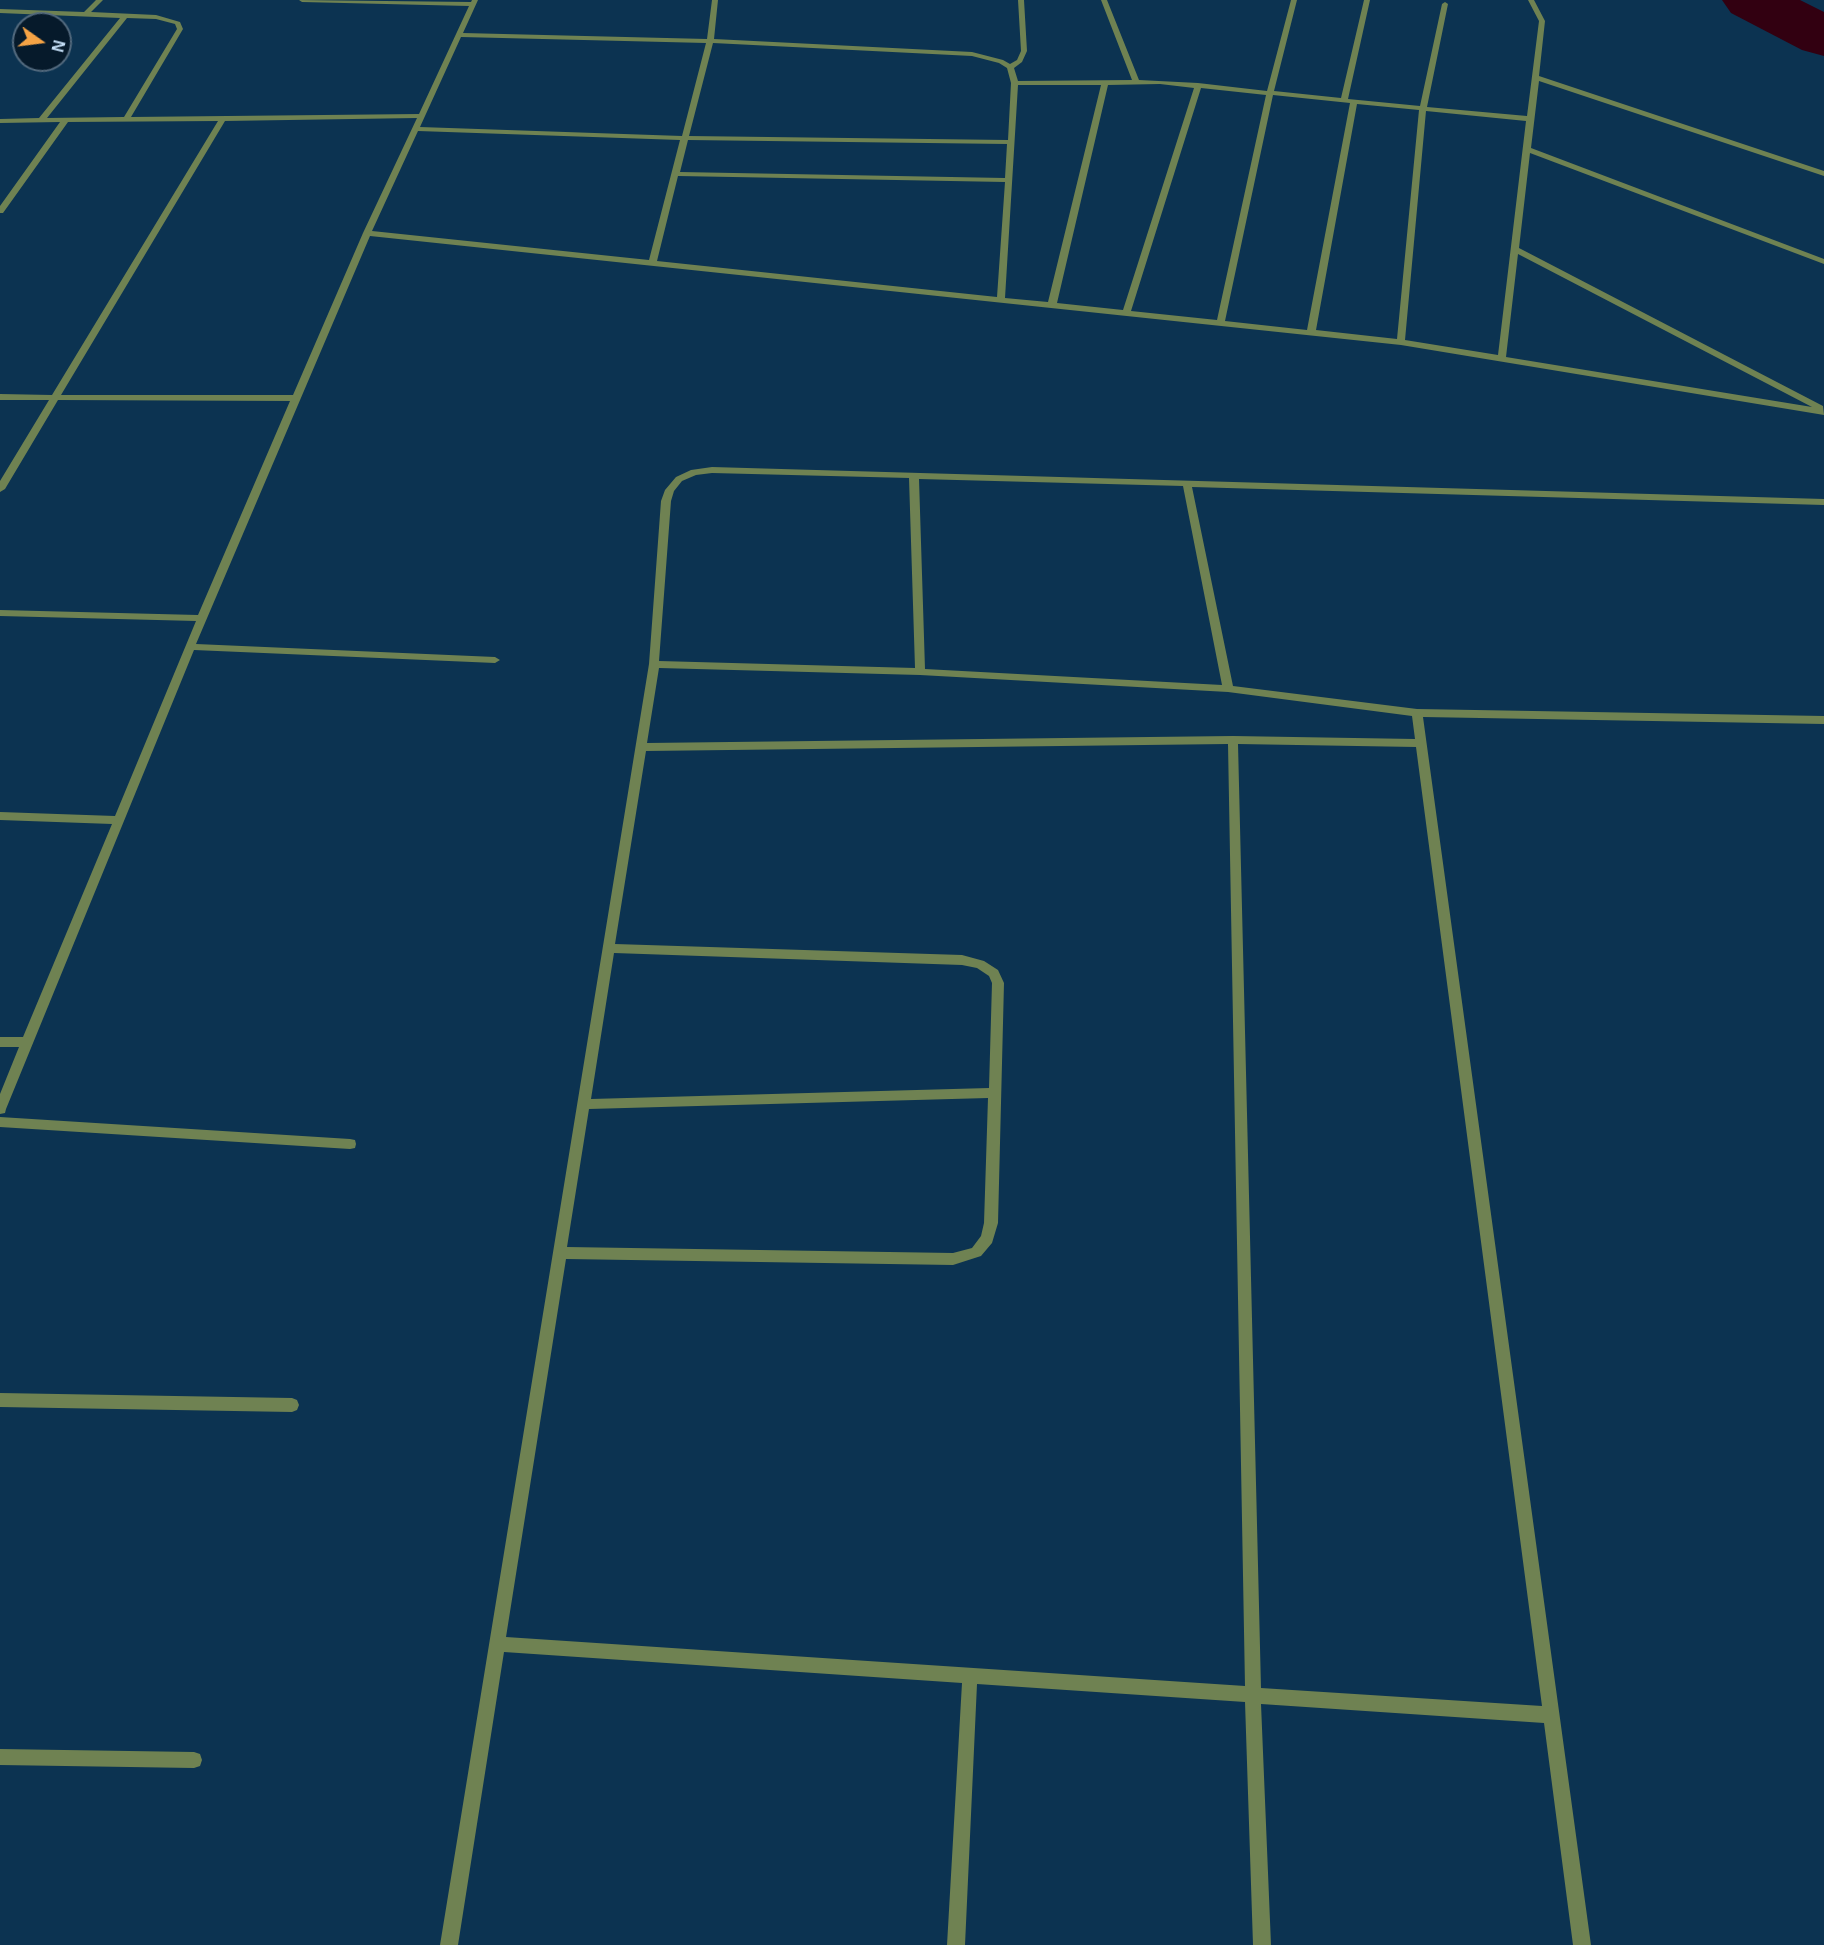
<!DOCTYPE html>
<html>
<head>
<meta charset="utf-8">
<style>
  body { margin:0 }
  #map { position:relative; width:1824px; height:1945px; overflow:hidden; background:#0c3351; font-family:Helvetica,sans-serif }
  canvas { display:block }
  .north { position:absolute; left:12px; top:12px; width:60px; height:60px; box-sizing:border-box; background:#061a2b; border:2px solid #52697d; border-radius:50%; rotate:104deg; font-size:16px; font-weight:700; line-height:24px; text-align:center; color:#c5dff7 }
  .north::after { content:''; display:block; margin:auto; width:21px; height:27px; background:#f5a345; clip-path:polygon(50% 0,100% 100%,50% 72%,0 100%) }
</style>
</head>
<body>
<div id="map">
<canvas width="1824" height="1945"></canvas>
<div class="north">N</div>
</div>
<script>
const c = document.querySelector('canvas').getContext('2d');
c.lineJoin = 'round';
function poly(rows) {
  const path = new Path2D();
  for (const r of rows) {
    path.moveTo(r[0], r[1]);
    for (let i = 2; i < r.length; i += 2) path.lineTo(r[i], r[i + 1]);
  }
  return path;
}
function fillPath(path, color) {
  c.fillStyle = color;
  c.fill(path, 'evenodd');
}
const river = poly([
  [1722,0,1800,0,1824,12,1824,56,1802,50,1731,13,1722,0]
]);
const minor = poly([
  [96,0,103,0,91,12,156,15,180,22,183,29,131,117,419,114,469,6,302,2,299,0,471,2,472,0,478,0,463,33,707,39,712,0,718,0,714,39,972,52,1003,60,1010,64,1017,60,1021,51,1018,0,1024,0,1027,51,1022,62,1014,68,1018,81,1132,80,1101,0,1107,0,1139,80,1198,83,1267,91,1291,0,1297,0,1274,91,1341,98,1364,0,1370,0,1348,99,1420,106,1442,4,1445,2,1448,4,1427,107,1527,116,1539,21,1528,0,1534,0,1545,21,1539,76,1824,171,1824,176,1539,81,1531,148,1824,259,1824,264,1530,153,1519,248,1823,406,1824,415,1401,345,370,236,196,644,495,657,500,660,495,663,194,650,6,1109,5,1113,0,1114,0,1094,19,1047,0,1047,0,1037,23,1037,112,824,0,820,0,812,115,816,196,621,0,616,0,610,198,615,290,401,58,400,5,489,0,492,0,481,49,400,0,400,0,394,52,395,218,121,68,122,3,213,0,213,0,206,60,122,0,123,0,119,39,118,120,18,0,13,0,9,84,12,96,0],
  [127,18,156,19,175,24,177,29,124,117,47,118,127,18],
  [461,37,706,43,682,136,420,127,461,37],
  [713,43,972,56,999,63,1007,68,1011,83,1008,140,689,136,713,43],
  [1160,84,1194,88,1123,310,1057,303,1108,85,1160,84],
  [1018,85,1101,85,1048,302,1005,298,1018,85],
  [1201,88,1266,95,1217,320,1131,311,1201,88],
  [1273,95,1350,103,1307,330,1225,321,1273,95],
  [1357,104,1419,110,1397,339,1316,330,1357,104],
  [1426,111,1526,121,1498,355,1405,340,1426,111],
  [417,118,363,233,293,395,61,395,225,121,417,118],
  [418,131,680,140,649,260,372,231,418,131],
  [688,140,1007,144,1005,178,680,172,688,140],
  [678,176,1005,182,997,297,657,261,678,176],
  [1518,254,1812,407,1506,357,1518,254],
  [712,467,1824,499,1824,505,1192,487,1233,686,1417,709,1824,716,1824,724,1423,717,1591,1945,1573,1945,1544,1723,1261,1704,1271,1945,1253,1945,1245,1702,977,1684,965,1945,947,1945,962,1683,504,1652,458,1945,440,1945,649,664,661,501,665,490,676,477,691,470,712,467],
  [712,473,909,478,915,668,659,661,671,501,674,491,682,481,696,475,712,473],
  [919,479,1183,486,1222,685,925,669,919,479],
  [659,668,920,675,1228,692,1412,716,1415,739,1233,736,647,743,659,668],
  [1228,744,1245,1686,506,1637,566,1259,953,1265,981,1256,992,1243,998,1223,1004,983,998,970,984,961,962,955,615,944,646,751,1228,744],
  [1238,744,1416,747,1542,1706,1261,1688,1238,744],
  [614,953,962,965,977,968,989,976,992,983,989,1088,591,1099,614,953],
  [988,1098,984,1223,981,1236,972,1248,953,1253,567,1247,589,1109,988,1098],
  [0,1117,350,1139,355,1140,356,1144,355,1148,350,1149,0,1127,0,1117],
  [0,1393,292,1398,297,1400,299,1405,297,1410,292,1412,0,1407,0,1393],
  [0,1749,194,1752,200,1754,202,1760,200,1766,194,1768,0,1765,0,1749]
]);
fillPath(river, '#320011');
fillPath(minor, '#6f8252');
</script>
</body>
</html>
